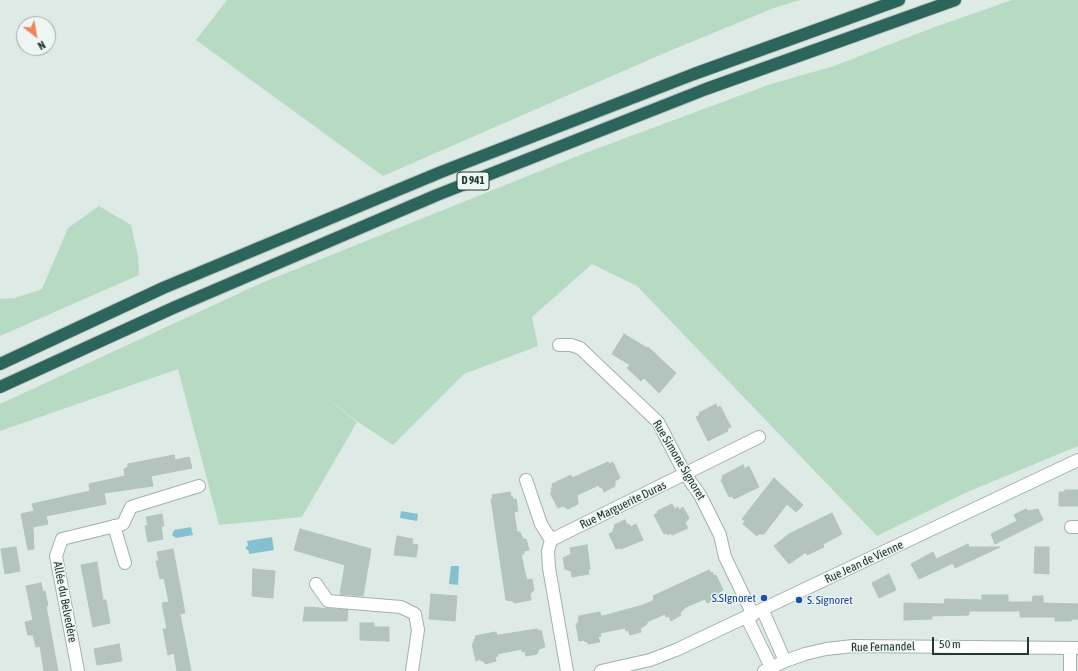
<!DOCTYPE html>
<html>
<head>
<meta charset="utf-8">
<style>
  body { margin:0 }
  #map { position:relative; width:1078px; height:671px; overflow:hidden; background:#deeae5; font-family:"Asap Condensed",sans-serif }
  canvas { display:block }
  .north { position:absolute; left:16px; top:16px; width:40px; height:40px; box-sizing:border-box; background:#eef6f3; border:1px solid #9caaa7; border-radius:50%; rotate:149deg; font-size:11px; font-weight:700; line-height:16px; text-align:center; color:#203934 }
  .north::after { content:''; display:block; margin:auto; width:14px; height:18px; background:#f28354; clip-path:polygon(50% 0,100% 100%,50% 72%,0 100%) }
  .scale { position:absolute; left:932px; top:637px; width:97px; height:18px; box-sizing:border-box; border:2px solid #203934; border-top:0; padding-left:5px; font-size:12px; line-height:14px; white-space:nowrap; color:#203934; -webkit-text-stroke:3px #eef6f3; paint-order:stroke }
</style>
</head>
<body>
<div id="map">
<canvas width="1078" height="671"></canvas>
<div class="north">N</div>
<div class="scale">50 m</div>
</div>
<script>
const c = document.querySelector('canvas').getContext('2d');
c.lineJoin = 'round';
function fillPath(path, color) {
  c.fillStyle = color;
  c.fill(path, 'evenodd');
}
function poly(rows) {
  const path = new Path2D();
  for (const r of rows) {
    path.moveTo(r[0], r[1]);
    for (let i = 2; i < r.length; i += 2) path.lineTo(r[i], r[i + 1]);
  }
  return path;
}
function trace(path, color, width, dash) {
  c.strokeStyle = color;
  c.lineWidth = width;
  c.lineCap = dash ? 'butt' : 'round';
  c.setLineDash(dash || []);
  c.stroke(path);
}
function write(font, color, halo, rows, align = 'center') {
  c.font = font + ' "Asap Condensed",sans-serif';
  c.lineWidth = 3;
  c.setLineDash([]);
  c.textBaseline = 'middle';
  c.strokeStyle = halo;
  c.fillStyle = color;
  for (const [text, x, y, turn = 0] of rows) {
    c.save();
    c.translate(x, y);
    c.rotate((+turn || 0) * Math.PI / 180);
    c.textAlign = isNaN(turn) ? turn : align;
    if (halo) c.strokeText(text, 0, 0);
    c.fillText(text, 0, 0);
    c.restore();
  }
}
const green = poly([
  [227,0,800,0,774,8,667,52,383,176,196,40],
  [1012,0,1078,0,1078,446,965,493,877,536,637,286,592,264,532,317,538,346,464,374,393,445,358,422,313,387,357,422,302,517,219,525,178,369,0,431,0,404,259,284,585,153,771,84,834,66,932,28],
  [99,206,131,225,138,256,139,275,0,336,0,299,15,298,42,289,68,228]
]);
const water = poly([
  [401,511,418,514,417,521,400,518],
  [191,527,193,535,176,538,172,535,174,530],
  [272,537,274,550,249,554,249,551,245,548,248,545,247,541],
  [451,566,459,566,458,585,449,584]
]);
const building = poly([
  [624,334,647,348,648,347,676,373,659,393,644,378,641,381,627,368,630,365,612,354,624,334],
  [716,404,717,408,720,406,731,427,727,429,728,431,708,441,696,417,700,415,699,413,716,404],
  [174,455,175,460,189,457,192,468,151,476,153,486,104,493,106,504,46,516,48,524,33,527,34,549,28,550,21,514,34,511,32,504,90,491,89,484,125,476,124,469,128,467,128,464,174,455],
  [608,462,609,464,613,462,620,478,615,481,615,486,604,492,602,487,600,488,599,485,577,495,578,504,568,509,563,506,558,508,550,493,552,492,551,488,553,487,552,484,571,475,572,478,608,462],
  [743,465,745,469,749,466,759,487,734,499,732,496,729,497,721,480,723,479,722,476,743,465],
  [774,478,803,505,796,512,787,504,764,534,759,534,757,536,743,524,745,521,742,519,774,478],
  [1065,490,1078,490,1078,506,1059,506,1059,492,1065,492,1065,490],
  [510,492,511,497,513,497,513,500,516,499,518,511,514,512,517,532,520,532,523,539,526,539,529,550,524,551,524,554,521,554,526,577,527,580,532,579,534,590,530,594,531,600,514,603,513,601,506,600,491,499,493,499,492,495,510,492],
  [672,504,675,509,678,507,679,510,683,507,689,518,685,523,688,528,672,535,671,533,668,535,667,533,664,534,654,515,658,513,657,511,672,504],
  [1026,509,1028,511,1038,509,1043,520,995,544,991,534,1017,521,1014,515,1026,509],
  [832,513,842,534,823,544,824,547,807,555,806,552,789,564,774,546,789,534,832,513],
  [162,514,164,526,161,526,163,539,148,542,145,526,148,525,146,517,162,514],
  [625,520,627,525,629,524,631,527,636,524,643,540,621,549,620,548,616,549,609,534,614,531,613,529,615,528,614,525,625,520],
  [300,529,371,549,363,596,340,594,345,565,294,550,300,529],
  [397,536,413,539,412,544,418,545,416,557,394,555,397,536],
  [968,544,969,547,1000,547,955,568,953,563,919,579,911,564,933,552,936,559,968,544],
  [587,545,590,569,588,570,589,574,572,577,571,571,565,569,563,558,571,554,570,548,587,545],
  [16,547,20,571,5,574,1,549,16,547],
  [1035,547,1049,547,1049,574,1034,573,1035,547],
  [173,549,185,613,180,614,191,671,177,671,174,653,168,655,163,629,167,629,162,603,169,602,164,578,160,579,156,561,159,561,157,552,173,549],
  [97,562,103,600,106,600,110,623,93,627,81,565,97,562],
  [253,569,275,571,273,598,252,596,253,569],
  [709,570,710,573,712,572,714,576,716,575,723,590,718,593,719,594,717,595,718,598,707,603,705,599,686,607,680,613,681,615,671,621,669,616,666,617,665,614,647,622,647,624,640,629,641,632,630,635,628,630,626,631,625,628,600,633,601,636,598,637,600,642,588,644,587,641,585,642,584,640,579,641,576,624,578,623,579,616,600,612,601,616,603,616,643,605,654,600,653,596,709,570],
  [889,574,896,590,879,598,872,583,889,574],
  [41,583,43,592,45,591,48,606,46,606,58,671,44,671,40,646,36,647,33,635,28,635,25,622,33,620,26,586,41,583],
  [431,594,457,596,455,621,429,619,431,594],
  [982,595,1008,595,1008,602,1032,602,1033,596,1043,596,1043,603,1078,604,1078,619,1072,619,1071,621,1055,621,1055,617,1020,617,1020,611,969,611,969,615,932,616,932,619,904,620,904,603,944,604,945,599,982,600,982,595],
  [305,607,348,610,347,621,303,621,305,607],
  [360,623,374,623,374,627,389,627,389,641,360,640,360,623],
  [537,629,538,631,541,630,545,647,539,649,537,654,526,656,525,651,522,652,522,649,497,654,498,656,495,657,496,661,485,664,484,661,481,661,481,659,476,661,472,644,474,643,474,639,476,639,475,636,496,632,497,635,499,635,537,629],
  [119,644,122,661,97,665,94,649,119,644]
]);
const street = poly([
  [559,345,571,345,580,348,658,422,685,474,700,495,720,535,725,557,753,615],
  [526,480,541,524,551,540,548,551,549,568,567,671],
  [114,526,125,563],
  [1071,527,1078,527],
  [551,540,759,437],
  [316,584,328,601,401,607,415,614,418,630,412,671],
  [763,611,785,661],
  [747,618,771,667],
  [78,671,56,556,62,539,123,524,131,507,199,486],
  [601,671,650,660,676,650,1078,460],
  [764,671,785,661,805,654,826,649,853,646,1078,648],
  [1070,671,1070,648]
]);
const highway = poly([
  [0,364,163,288,441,172,694,74,899,0],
  [0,387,173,308,437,195,706,89,955,0]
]);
const markers = [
  [764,598,4,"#1a4fb4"],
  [799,600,4,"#1a4fb4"]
];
const shields = [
  [473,181,32]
];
const shieldNames = [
  ["D 941",473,181]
];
const streetNames = [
  ["Rue Simone Signoret",679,460,59],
  ["Rue Marguerite Duras",623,505,-26],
  ["Rue Jean de Vienne",864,562,-25],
  ["Allée du Belvedère",65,602,79],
  ["Rue Fernandel",883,647,-1]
];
const transitNames = [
  ["S.SIgnoret",756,598],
  ["S. Signoret",807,600,"left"]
];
fillPath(green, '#b6dbc2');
fillPath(water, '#85c0d0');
fillPath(building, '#b3c4be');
trace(building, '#b1c3bc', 1);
trace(street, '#a1b1ac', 14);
trace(highway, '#bcc4c2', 14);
trace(street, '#fff', 12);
trace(highway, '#2c655c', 12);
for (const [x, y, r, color] of markers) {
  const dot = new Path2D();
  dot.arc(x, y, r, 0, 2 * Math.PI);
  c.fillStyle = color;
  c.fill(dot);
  trace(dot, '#eef6f3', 1.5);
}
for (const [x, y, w] of shields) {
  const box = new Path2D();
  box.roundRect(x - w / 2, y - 9, w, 18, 3);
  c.fillStyle = '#eef6f3';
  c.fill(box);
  trace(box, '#203934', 1);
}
write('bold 11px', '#203934', null, shieldNames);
write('12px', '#203934', '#eef6f3', streetNames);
write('12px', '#164399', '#eef6f3', transitNames, 'right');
</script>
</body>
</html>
